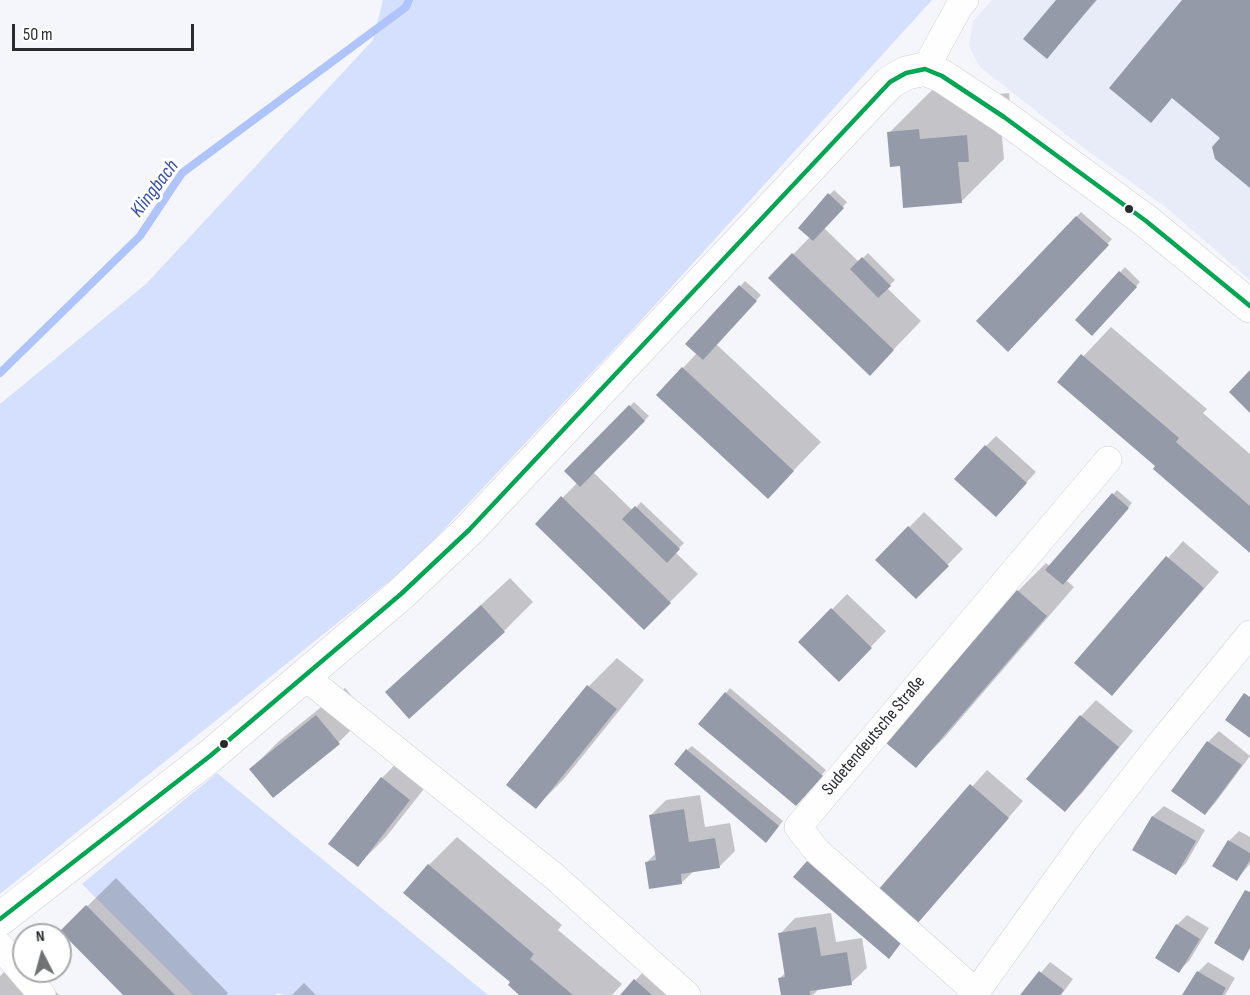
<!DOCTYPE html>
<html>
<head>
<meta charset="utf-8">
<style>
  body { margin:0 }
  #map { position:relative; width:1250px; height:995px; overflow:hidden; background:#f5f6fb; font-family:"Sofia Sans Condensed",sans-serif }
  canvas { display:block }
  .north { position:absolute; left:12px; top:923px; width:60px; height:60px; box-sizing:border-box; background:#fff; border:2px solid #a9aaab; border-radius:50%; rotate:354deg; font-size:16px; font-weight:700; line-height:24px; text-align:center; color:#292b2e }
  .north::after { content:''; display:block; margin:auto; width:21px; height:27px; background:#707276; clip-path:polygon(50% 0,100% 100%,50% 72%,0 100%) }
  .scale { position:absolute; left:12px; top:24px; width:182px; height:27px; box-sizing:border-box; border:3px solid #292b2e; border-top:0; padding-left:8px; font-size:18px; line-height:21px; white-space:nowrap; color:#292b2e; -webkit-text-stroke:4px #fff; paint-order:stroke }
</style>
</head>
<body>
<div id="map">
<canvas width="1250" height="995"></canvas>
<div class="north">N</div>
<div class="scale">50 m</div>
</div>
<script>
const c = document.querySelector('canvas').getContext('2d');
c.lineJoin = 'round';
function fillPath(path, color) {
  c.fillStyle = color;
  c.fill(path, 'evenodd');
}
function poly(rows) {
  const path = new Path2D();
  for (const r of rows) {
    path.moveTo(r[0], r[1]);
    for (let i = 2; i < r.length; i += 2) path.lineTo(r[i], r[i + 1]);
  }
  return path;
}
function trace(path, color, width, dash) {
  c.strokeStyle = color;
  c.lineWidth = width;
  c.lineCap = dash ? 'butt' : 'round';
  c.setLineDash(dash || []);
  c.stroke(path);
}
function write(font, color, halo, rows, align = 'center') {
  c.font = font + ' "Sofia Sans Condensed",sans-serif';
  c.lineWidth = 6;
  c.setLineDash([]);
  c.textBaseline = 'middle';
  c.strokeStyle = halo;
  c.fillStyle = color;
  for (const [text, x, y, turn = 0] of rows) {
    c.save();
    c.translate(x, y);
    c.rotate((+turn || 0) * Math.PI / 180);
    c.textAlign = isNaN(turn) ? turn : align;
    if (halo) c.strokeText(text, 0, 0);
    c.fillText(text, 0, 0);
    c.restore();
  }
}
const built = poly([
  [992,0,1250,0,1250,280,1167,208,1073,140,980,67,969,46,973,21]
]);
const green = poly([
  [383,0,932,0,635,327,412,563,0,894,0,404,146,284,373,40],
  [217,773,488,995,284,995,278,993,275,995,193,995,82,884]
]);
const shadow = poly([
  [1058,0,1097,0,1047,57],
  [962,87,963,97,1009,93,1011,117,1001,127,1004,159,961,202,889,133,932,90],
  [834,190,847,202,824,228,859,262,868,253,895,280,887,288,921,321,870,374,770,278,810,237,800,227],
  [1081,212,1112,239,1008,349,978,321],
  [1125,267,1140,282,1092,334,1077,320],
  [745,281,761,295,716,344,821,442,768,497,683,368,697,353,687,344],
  [1111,327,1207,409,1203,413,1250,454,1250,551,1157,466,1059,382],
  [634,402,649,416,593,472,633,511,641,502,684,543,675,552,698,574,644,628,537,524,578,482,566,471],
  [996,436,1036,472,1006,505,986,446],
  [1117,490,1132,503,1066,580,1074,587,944,738,916,766,1018,591,1046,563,1051,567],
  [924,512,963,549,916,597,877,560],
  [1183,541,1219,572,1112,694,1076,663],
  [510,578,533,602,504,631,409,717,387,692],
  [847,594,886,631,839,680,800,642],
  [617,658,644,680,564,779,536,807,589,686],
  [345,688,367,714,339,742,251,769,279,741],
  [730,688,826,770,801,799,726,693],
  [1096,700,1133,731,1081,794,1065,810,1081,716],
  [1219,731,1250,756,1215,803,1205,813,1173,790,1208,742],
  [692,746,783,821,771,836,687,750],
  [410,749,438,771,386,837,358,865,382,778],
  [987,770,1023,801,917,922,880,890],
  [700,795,705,827,730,823,735,851,719,867,694,871,681,883,647,862,656,853,650,816,666,800],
  [1164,806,1205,830,1186,863,1176,873,1134,850,1153,816],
  [1239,831,1250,837,1250,864,1237,879,1229,841],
  [457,837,562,925,558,930,622,984,612,995,521,995,429,865],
  [813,857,905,938,795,877],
  [116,878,228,993,226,995,125,995,62,931],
  [831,913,836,942,862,938,867,968,851,983,820,988,813,995,782,995,779,979,786,972,780,934,795,918],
  [1187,915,1209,928,1189,961,1179,971,1177,925],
  [20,956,59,995,0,995,0,976],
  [1050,962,1073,979,1061,995,1022,995],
  [1208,962,1235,978,1225,995,1184,995,1198,972],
  [645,970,673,995,622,995],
  [304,983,316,995,292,995]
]);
const stream = poly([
  [0,373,140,236,182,173,406,7,409,0]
]);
const building = poly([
  [1056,0,1096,0,1047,59,1023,39],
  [1182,0,1250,0,1250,188,1215,159,1212,147,1220,138,1172,98,1151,123,1109,88],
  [919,129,920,139,967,135,969,162,958,162,962,203,903,208,900,166,890,167,887,132],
  [828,193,844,208,813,241,798,228],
  [1076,216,1109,245,1008,352,976,321],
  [792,253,894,350,870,376,768,278],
  [862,257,891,286,878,298,850,269],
  [1119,271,1137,287,1092,336,1075,320],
  [739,285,757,301,703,360,685,344],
  [1081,354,1179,438,1176,442,1250,506,1250,553,1153,469,1155,466,1057,382],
  [682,367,794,471,768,499,656,395],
  [1250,370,1250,413,1229,392],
  [629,405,645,421,580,487,564,471],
  [985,445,1027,483,996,517,954,479],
  [1112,493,1129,508,1063,585,1045,570],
  [561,496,671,603,644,630,535,524],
  [635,506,680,549,667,563,622,519],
  [908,526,949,566,916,599,875,560],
  [1166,556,1204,588,1112,696,1074,663],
  [1017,590,1047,616,916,768,886,743],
  [481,605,505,632,409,719,385,692],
  [831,608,872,648,839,682,798,642],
  [587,685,617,709,536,809,506,785],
  [725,692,823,776,796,806,698,724],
  [1244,693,1250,697,1250,738,1225,720],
  [316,715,340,744,273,798,249,769],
  [1080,715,1119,747,1065,812,1026,779],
  [1207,741,1242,765,1205,815,1171,791],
  [686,749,779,826,766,843,674,764],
  [381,777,410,800,358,867,328,844],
  [970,784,1009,818,917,924,878,890],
  [684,809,689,842,715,838,720,868,681,874,682,884,649,889,645,862,656,860,649,815],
  [1152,816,1196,841,1176,875,1132,850],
  [1228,840,1250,853,1250,860,1237,881,1212,866],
  [807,861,901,943,889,959,793,877],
  [428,864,534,954,530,959,573,995,519,995,508,985,510,982,403,893],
  [1245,890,1250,892,1250,948,1243,961,1214,943],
  [86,905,175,995,123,995,60,931],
  [1176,924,1200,939,1179,973,1155,958],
  [816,927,821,956,847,952,852,985,810,991,810,995,781,995,778,978,785,977,778,933],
  [1039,971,1064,990,1060,995,1020,995],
  [1197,971,1226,988,1222,995,1182,995],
  [634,979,652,995,620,995]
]);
const street = poly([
  [925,69,960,5,965,0],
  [304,676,555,877,687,995],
  [0,946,42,995],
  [976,992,817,851,798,827,1108,460],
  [974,995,1085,840,1159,745,1250,634]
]);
const secondary = poly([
  [0,919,210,756,401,594,469,530,890,82,906,73,925,69,942,76,1004,117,1146,221,1250,306]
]);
const bus1 = poly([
  [0,919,210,756,401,594,469,530,890,82,906,73,925,69,942,76,1004,117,1146,221,1250,306]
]);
const markers = [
  [1129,209,5,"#292b2e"],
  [224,744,5,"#292b2e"]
];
const streetNames = [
  ["Sudetendeutsche Straße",874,736,-50]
];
const waterNames = [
  ["Klingbach",155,189,-53]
];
fillPath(built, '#e8ecf8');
fillPath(green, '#d4e0fd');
fillPath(shadow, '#0003');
trace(stream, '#aec4fa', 8);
fillPath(building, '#959aa9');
trace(street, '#d2d3d7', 28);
trace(secondary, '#d2d3d7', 34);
trace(street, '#fefefe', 27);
trace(secondary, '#fefefe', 33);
trace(bus1, '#00a651', 4.5);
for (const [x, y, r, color] of markers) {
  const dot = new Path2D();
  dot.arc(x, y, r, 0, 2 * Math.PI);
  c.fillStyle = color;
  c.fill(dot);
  trace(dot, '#fff', 2);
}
write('18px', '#292b2e', '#fff', streetNames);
write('italic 20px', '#334fa7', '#fff', waterNames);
</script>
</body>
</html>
